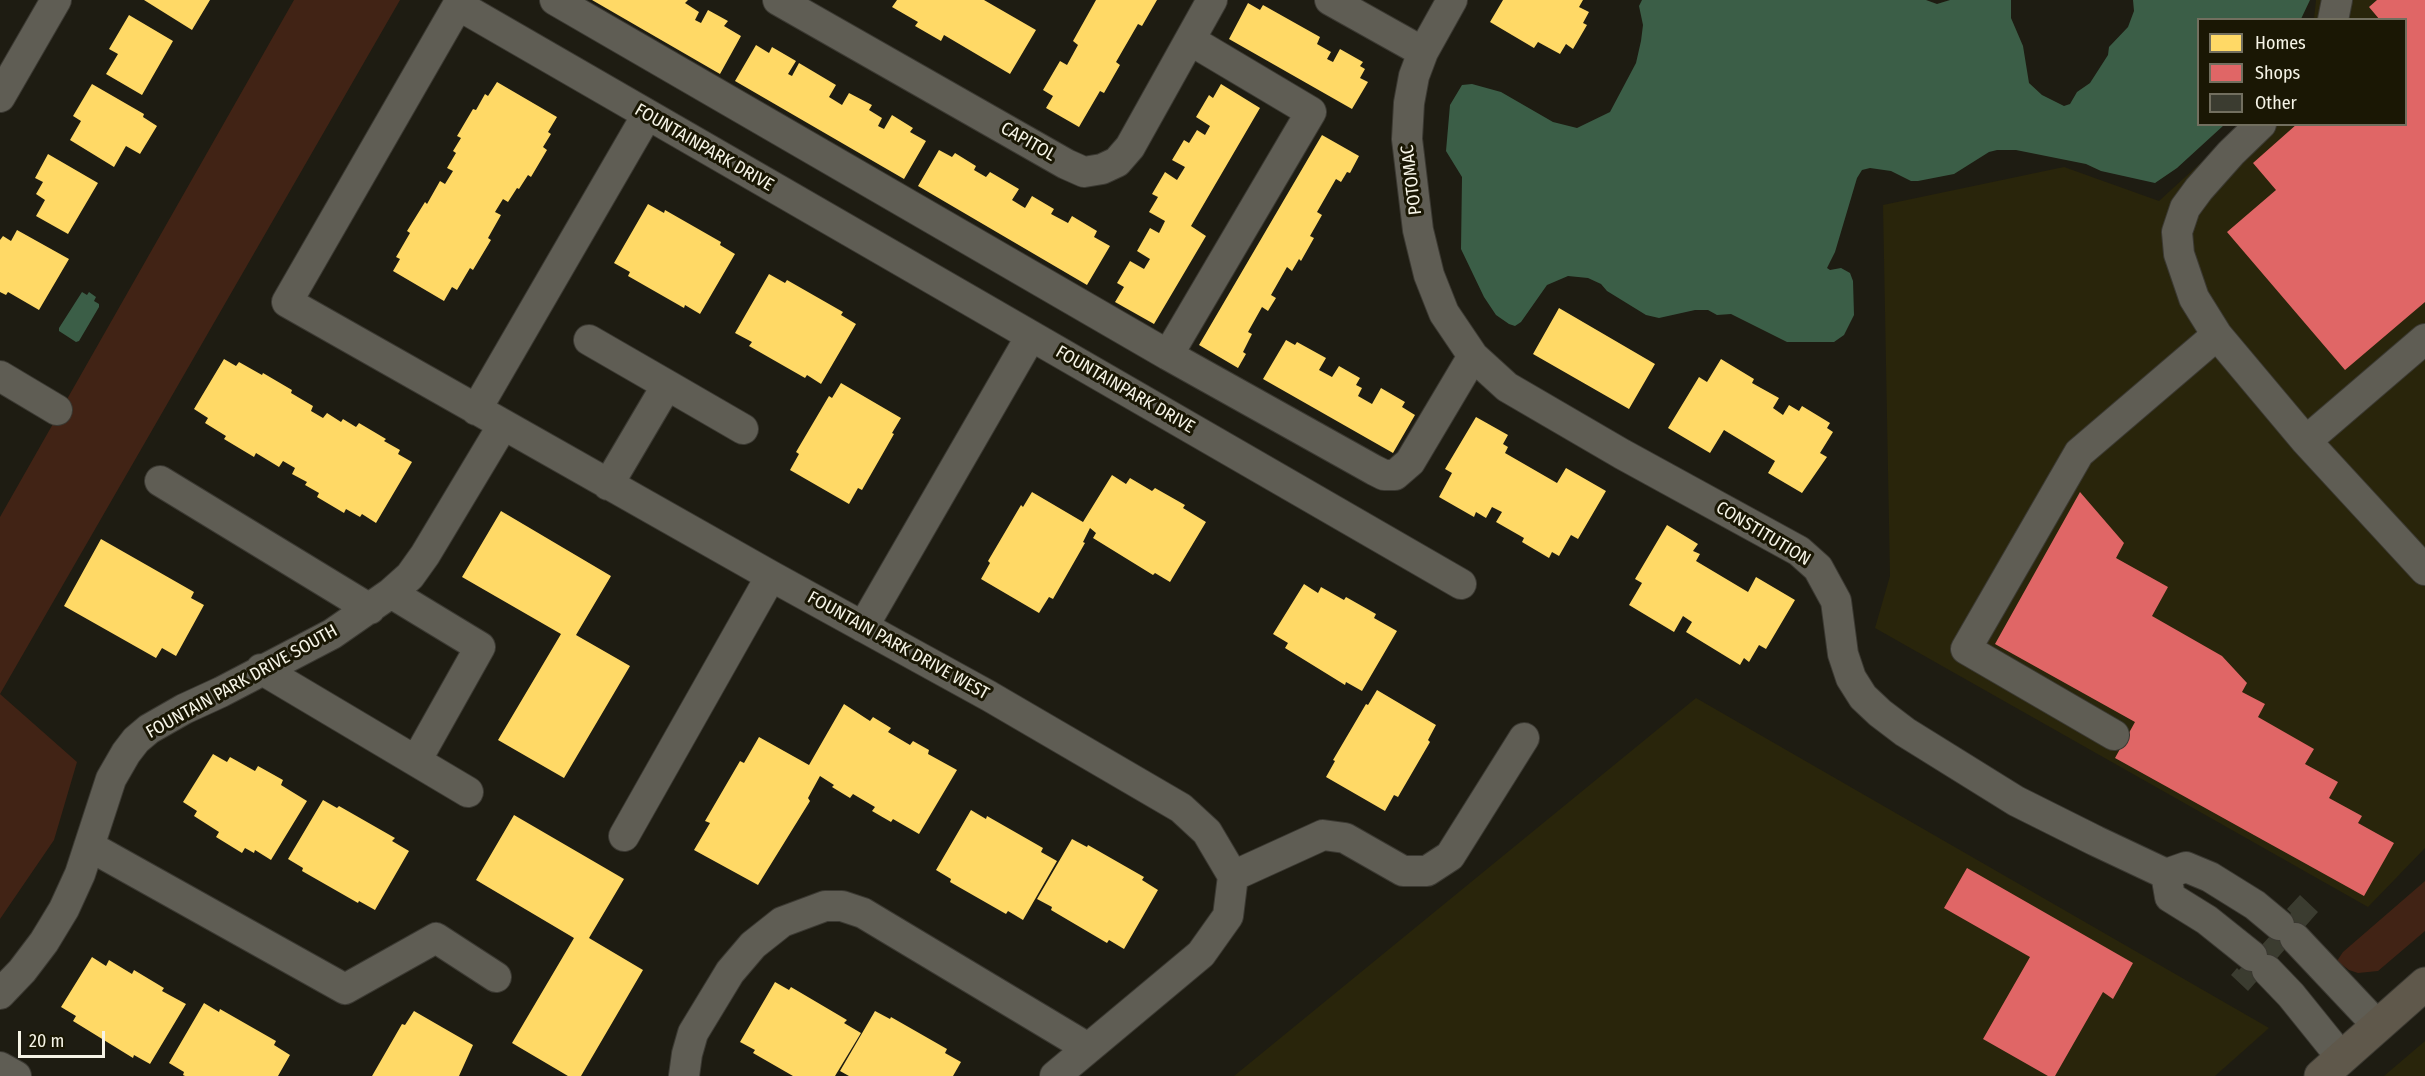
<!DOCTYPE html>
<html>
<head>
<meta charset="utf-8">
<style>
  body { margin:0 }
  #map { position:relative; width:2425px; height:1076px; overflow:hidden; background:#1e1c12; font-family:"Fira Sans Condensed",sans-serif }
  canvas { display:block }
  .legend { position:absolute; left:2197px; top:18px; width:210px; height:108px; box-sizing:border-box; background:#1a1704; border:2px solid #726f5f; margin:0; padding:8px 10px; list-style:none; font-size:18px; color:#f6f4e7 }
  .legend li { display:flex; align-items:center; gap:12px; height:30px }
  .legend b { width:30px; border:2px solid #726f5f }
  .scale { position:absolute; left:18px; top:1031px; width:87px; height:27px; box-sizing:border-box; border:3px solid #f6f4e7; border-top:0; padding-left:8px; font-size:18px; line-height:21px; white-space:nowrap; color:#f6f4e7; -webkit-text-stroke:4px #1a1704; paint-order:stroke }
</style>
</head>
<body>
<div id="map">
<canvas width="2425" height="1076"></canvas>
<ul class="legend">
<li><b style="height:16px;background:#ffd966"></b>Homes</li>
<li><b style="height:16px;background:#e06666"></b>Shops</li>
<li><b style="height:16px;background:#3b3c30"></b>Other</li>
</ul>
<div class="scale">20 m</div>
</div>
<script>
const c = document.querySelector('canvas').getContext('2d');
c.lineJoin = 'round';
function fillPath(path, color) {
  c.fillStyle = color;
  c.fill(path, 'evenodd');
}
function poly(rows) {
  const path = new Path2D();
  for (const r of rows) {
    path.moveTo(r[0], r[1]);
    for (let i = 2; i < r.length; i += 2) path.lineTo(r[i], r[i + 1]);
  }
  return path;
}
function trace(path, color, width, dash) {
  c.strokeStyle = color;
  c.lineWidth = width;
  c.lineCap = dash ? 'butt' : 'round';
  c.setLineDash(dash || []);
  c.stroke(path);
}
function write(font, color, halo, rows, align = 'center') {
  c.font = font + ' "Fira Sans Condensed",sans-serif';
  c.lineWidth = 6;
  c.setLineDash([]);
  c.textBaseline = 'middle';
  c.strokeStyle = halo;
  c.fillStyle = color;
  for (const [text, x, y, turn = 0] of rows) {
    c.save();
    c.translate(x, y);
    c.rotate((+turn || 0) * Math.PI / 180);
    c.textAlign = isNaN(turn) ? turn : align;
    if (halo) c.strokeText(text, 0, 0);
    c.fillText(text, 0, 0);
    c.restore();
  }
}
const built = poly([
  [2316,0,2425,0,2425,848,2368,907,1875,628,1890,576,1883,205,2064,167,2159,201,2242,125,2406,124,2406,20,2314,19],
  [1696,698,2269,1028,2215,1076,1234,1076],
  [2425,1041,2425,1076,2384,1076]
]);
const green = poly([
  [294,0,400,0,0,694,0,517],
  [0,694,77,762,54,840,0,919],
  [2425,881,2425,931,2378,971,2358,973,2349,970,2337,961,2343,952]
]);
const water = poly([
  [1642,0,1926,0,1937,4,1950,0,2011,0,2011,18,2023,46,2029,83,2042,95,2064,106,2070,104,2077,92,2090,83,2108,55,2109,47,2128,27,2134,11,2133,0,2310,0,2301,19,2198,20,2198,124,2224,125,2177,168,2155,183,2101,171,2086,164,2016,150,1997,150,1989,152,1954,174,1918,181,1911,181,1891,171,1870,168,1862,170,1857,178,1835,252,1827,268,1830,270,1841,268,1850,273,1853,281,1854,315,1844,335,1834,342,1787,342,1731,314,1717,315,1708,310,1695,310,1659,318,1646,315,1607,291,1601,284,1588,278,1568,276,1547,285,1521,322,1515,326,1509,324,1496,315,1484,297,1461,249,1462,177,1446,151,1450,105,1462,85,1472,84,1501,92,1553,122,1577,128,1610,112,1636,63,1641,41,1643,25,1639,6],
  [82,292,87,295,89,292,96,297,94,301,99,304,99,307,79,341,76,342,59,331,59,328]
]);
const homes = poly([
  [144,0,210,0,192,30],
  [592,0,688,0,685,3,699,12,695,20,701,23,708,10,728,21,724,26,741,36,720,74],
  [897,0,984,0,1036,30,1010,74,944,35,941,41,915,26,918,22,892,7],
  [1096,0,1157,0,1142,26,1138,24,1116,62,1120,65,1104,93,1100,91,1079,127,1046,108,1053,96,1043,90,1060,61,1067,65,1078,45,1073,41],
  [1503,0,1583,0,1579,7,1589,12,1583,23,1587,25,1573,49,1566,44,1560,54,1538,42,1534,48,1490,22],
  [1248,3,1260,10,1263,5,1320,37,1317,44,1331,52,1327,59,1333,62,1340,49,1363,62,1360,66,1365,69,1360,78,1368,82,1352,109,1229,39],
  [129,15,173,41,142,95,106,74,118,54,109,49],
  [756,45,769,53,772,47,796,61,788,74,792,76,799,63,836,85,829,97,842,105,849,93,872,105,869,110,882,118,878,126,884,129,892,115,913,128,910,132,926,141,904,179,735,81],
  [497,82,557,117,548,132,551,134,543,147,547,150,531,177,528,175,519,189,517,188,508,202,503,199,495,212,501,215,488,238,491,240,473,270,470,268,457,290,452,287,444,301,393,271,400,259,396,257,410,233,407,231,425,202,427,204,440,181,445,184,453,171,447,168,456,153,453,151,461,138,457,136,473,109,476,110,485,94,488,96],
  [92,84,144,114,143,117,157,126,140,154,126,146,114,167,70,140,81,121,73,116],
  [1221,84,1260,108,1191,226,1206,236,1154,324,1115,302,1124,287,1117,283,1130,261,1144,269,1150,259,1137,251,1150,228,1159,233,1165,221,1149,212,1158,197,1152,194,1165,172,1177,180,1185,167,1172,160,1184,140,1189,143,1197,130,1205,135,1210,126,1196,117,1209,95,1213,98],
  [1322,135,1359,156,1350,173,1347,172,1341,182,1336,179,1317,212,1322,215,1310,236,1314,238,1301,261,1299,259,1292,271,1287,267,1271,295,1276,298,1268,311,1262,307,1248,332,1252,334,1243,352,1246,354,1238,368,1199,345],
  [939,150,952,157,955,153,976,166,974,170,986,177,990,172,1019,189,1012,200,1025,208,1032,196,1054,209,1051,214,1068,223,1072,216,1097,231,1094,237,1110,246,1087,285,918,186],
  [48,154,98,183,68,234,36,216,45,200,36,194,43,182,35,178],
  [648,204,664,213,665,210,721,242,720,245,735,254,700,314,685,305,684,308,628,276,630,272,614,263],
  [17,230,69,259,39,310,8,292,6,295,0,292,0,240,3,236,11,241],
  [769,274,785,283,787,280,843,312,841,315,856,324,821,384,807,375,805,378,749,346,752,342,735,333],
  [1559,308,1655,364,1629,409,1533,354],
  [1286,340,1295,345,1297,342,1326,358,1319,370,1332,377,1339,366,1360,378,1356,385,1362,388,1358,396,1372,404,1381,388,1405,402,1402,407,1415,415,1393,453,1263,379],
  [224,359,236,366,239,362,262,375,263,373,292,390,291,393,313,406,311,411,323,418,327,413,341,422,343,419,356,427,359,423,386,439,384,441,400,450,398,454,412,462,376,523,362,514,360,517,346,509,344,513,317,497,319,493,305,485,307,482,292,474,295,468,283,461,279,467,256,453,254,457,224,439,226,436,205,423,208,418,194,409],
  [1721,359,1754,379,1752,383,1779,398,1773,408,1783,415,1789,405,1799,411,1802,406,1830,423,1827,428,1833,432,1820,453,1827,457,1802,493,1768,473,1775,461,1724,430,1710,453,1668,428,1699,377,1707,382],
  [841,383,901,418,892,433,894,434,862,490,858,488,849,504,790,470,799,454,796,452,829,396,832,398],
  [1476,417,1508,435,1503,444,1508,447,1505,453,1557,483,1566,468,1606,491,1578,539,1571,535,1559,556,1552,552,1549,558,1522,542,1524,538,1496,522,1502,512,1492,507,1486,518,1476,512,1474,517,1439,497,1452,473,1445,469],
  [1112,475,1126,484,1130,478,1152,491,1155,488,1185,505,1183,508,1206,522,1170,582,1155,573,1153,575,1093,538,1096,533,1090,528,1083,542,1085,543,1053,599,1049,597,1039,613,981,579,990,563,988,561,1021,505,1023,507,1032,492,1083,522],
  [501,511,611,576,576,635,630,666,564,778,498,740,561,634,462,577],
  [1667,525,1698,544,1693,551,1700,554,1696,561,1748,592,1756,577,1795,600,1766,649,1759,645,1749,662,1744,658,1740,665,1686,632,1692,622,1683,616,1674,632,1629,605,1642,583,1635,579],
  [101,539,194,592,191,598,204,605,176,656,162,648,156,658,64,606],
  [1304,584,1318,593,1321,587,1344,600,1346,597,1376,614,1374,618,1397,631,1362,691,1346,682,1345,685,1285,648,1288,643,1273,634],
  [1377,690,1436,725,1428,740,1430,742,1398,797,1394,795,1385,811,1326,777,1335,761,1333,760,1366,704,1368,705],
  [844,704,870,721,873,717,891,728,888,732,910,745,913,741,929,750,928,754,957,770,919,834,893,819,891,822,872,811,875,807,853,794,850,798,832,787,834,785,820,776,808,798,810,801,758,885,694,850,710,823,705,821,740,761,744,763,759,737,809,765],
  [213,754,227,762,230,757,255,771,258,766,283,780,281,785,307,801,271,860,255,850,254,853,245,848,242,853,216,837,219,832,194,816,197,811,183,802],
  [323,800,337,808,339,806,395,838,392,841,409,851,375,910,359,901,358,903,302,871,303,868,288,859],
  [971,810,986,819,987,816,1043,848,1041,852,1057,861,1023,920,1008,911,1006,914,950,882,951,879,936,870],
  [514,815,624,879,589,938,643,970,581,1076,568,1076,512,1043,574,938,476,880],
  [1072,839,1087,847,1088,845,1144,877,1142,880,1158,890,1124,949,1109,940,1107,943,1051,910,1052,907,1037,899],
  [92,957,106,966,109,960,132,974,134,970,164,988,162,991,186,1004,150,1064,134,1055,133,1058,73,1021,76,1016,61,1007],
  [775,982,789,990,791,987,847,1020,844,1023,861,1033,835,1076,793,1076,753,1053,755,1050,740,1042],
  [204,1003,219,1012,220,1009,276,1041,274,1045,290,1055,278,1076,185,1076,183,1075,184,1072,169,1063],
  [414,1011,473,1045,459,1076,372,1076,402,1024,405,1025],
  [875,1011,890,1019,891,1017,947,1049,945,1053,961,1062,953,1076,849,1076,840,1071]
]);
const shops = poly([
  [2377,0,2425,0,2425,302,2345,370,2227,232,2276,190,2253,163,2297,124,2406,124,2406,20,2380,20,2369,7],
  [2080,492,2124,543,2116,558,2168,587,2152,616,2222,656,2247,683,2242,692,2265,704,2258,717,2314,749,2305,764,2338,782,2329,798,2362,816,2358,823,2394,843,2364,896,2115,758,2135,722,1995,644],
  [1967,868,2133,963,2113,999,2103,992,2055,1076,2048,1076,1983,1039,2030,957,1944,908]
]);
const building = poly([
  [2300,895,2318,912,2248,991,2231,975,2237,968,2239,970,2291,913,2287,909]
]);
const minor = poly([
  [555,0,1168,355,1311,112,1190,40],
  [778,0,1066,164,1084,172,1102,169,1117,162,1130,147,1212,0],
  [1330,0,1423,52],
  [1452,0,1423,52,1414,76,1409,103,1407,139,1418,230,1429,275,1444,313,1473,356,1507,387,1622,454,1799,551,1818,568,1836,601,1843,654,1851,678,1863,697,1880,713,1905,732,2016,801,2096,841,2166,874,2186,867,2210,877,2255,905,2279,925],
  [2333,20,2337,0],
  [0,97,56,0],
  [2261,124,2231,153,2199,189,2185,208,2177,232,2179,254,2194,298,2217,335,2306,441],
  [2425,339,2306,441,2425,570],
  [589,340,667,385,608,485],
  [1168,355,1374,470,1384,475,1395,475,1410,462,1473,356],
  [0,376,57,410],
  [667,385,743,429],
  [476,410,647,115],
  [160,481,370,609],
  [391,593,480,647,416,761],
  [863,627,1031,336],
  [261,669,468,792],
  [2114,735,1966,649,2079,453,2217,335],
  [624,836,771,576],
  [89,846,345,989,436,938,496,977],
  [2166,874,2170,897,2207,920,2252,956],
  [1233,876,1323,835,1345,838,1403,871,1427,871,1450,856,1524,738],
  [2295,938,2377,1025],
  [2267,970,2291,995,2341,1057],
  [0,994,22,971,44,942,64,909,80,874,111,779,126,753,136,740,149,729,184,709,221,692,332,634,391,593,410,576,425,555,503,425],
  [0,1067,16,1076],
  [684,1076,687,1054,693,1033,730,972,753,945,782,922,825,906,842,906,863,913,1088,1048],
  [1055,1076,1201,954,1228,916,1233,876,1207,832,1181,808,989,696,771,576,287,302,458,5,1461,584]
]);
const major = poly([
  [2321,1076,2425,984]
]);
const streetNames = [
  ["CAPITOL",1028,142,30],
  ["FOUNTAINPARK DRIVE",704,148,30],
  ["POTOMAC",1412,180,-97],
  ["FOUNTAINPARK DRIVE",1125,390,30],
  ["CONSTITUTION",1763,534,31],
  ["FOUNTAIN PARK DRIVE WEST",898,646,29],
  ["FOUNTAIN PARK DRIVE SOUTH",242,682,-29]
];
fillPath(built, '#29250b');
fillPath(green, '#412315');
fillPath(water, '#3b5e47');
fillPath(homes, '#ffd966');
fillPath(shops, '#e06666');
fillPath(building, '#3b3c30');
trace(minor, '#3b3932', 32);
trace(major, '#3b3932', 35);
trace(minor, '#5f5d54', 30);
trace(major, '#5f584b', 33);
write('18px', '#f6f4e7', '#1a1704', streetNames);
</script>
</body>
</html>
